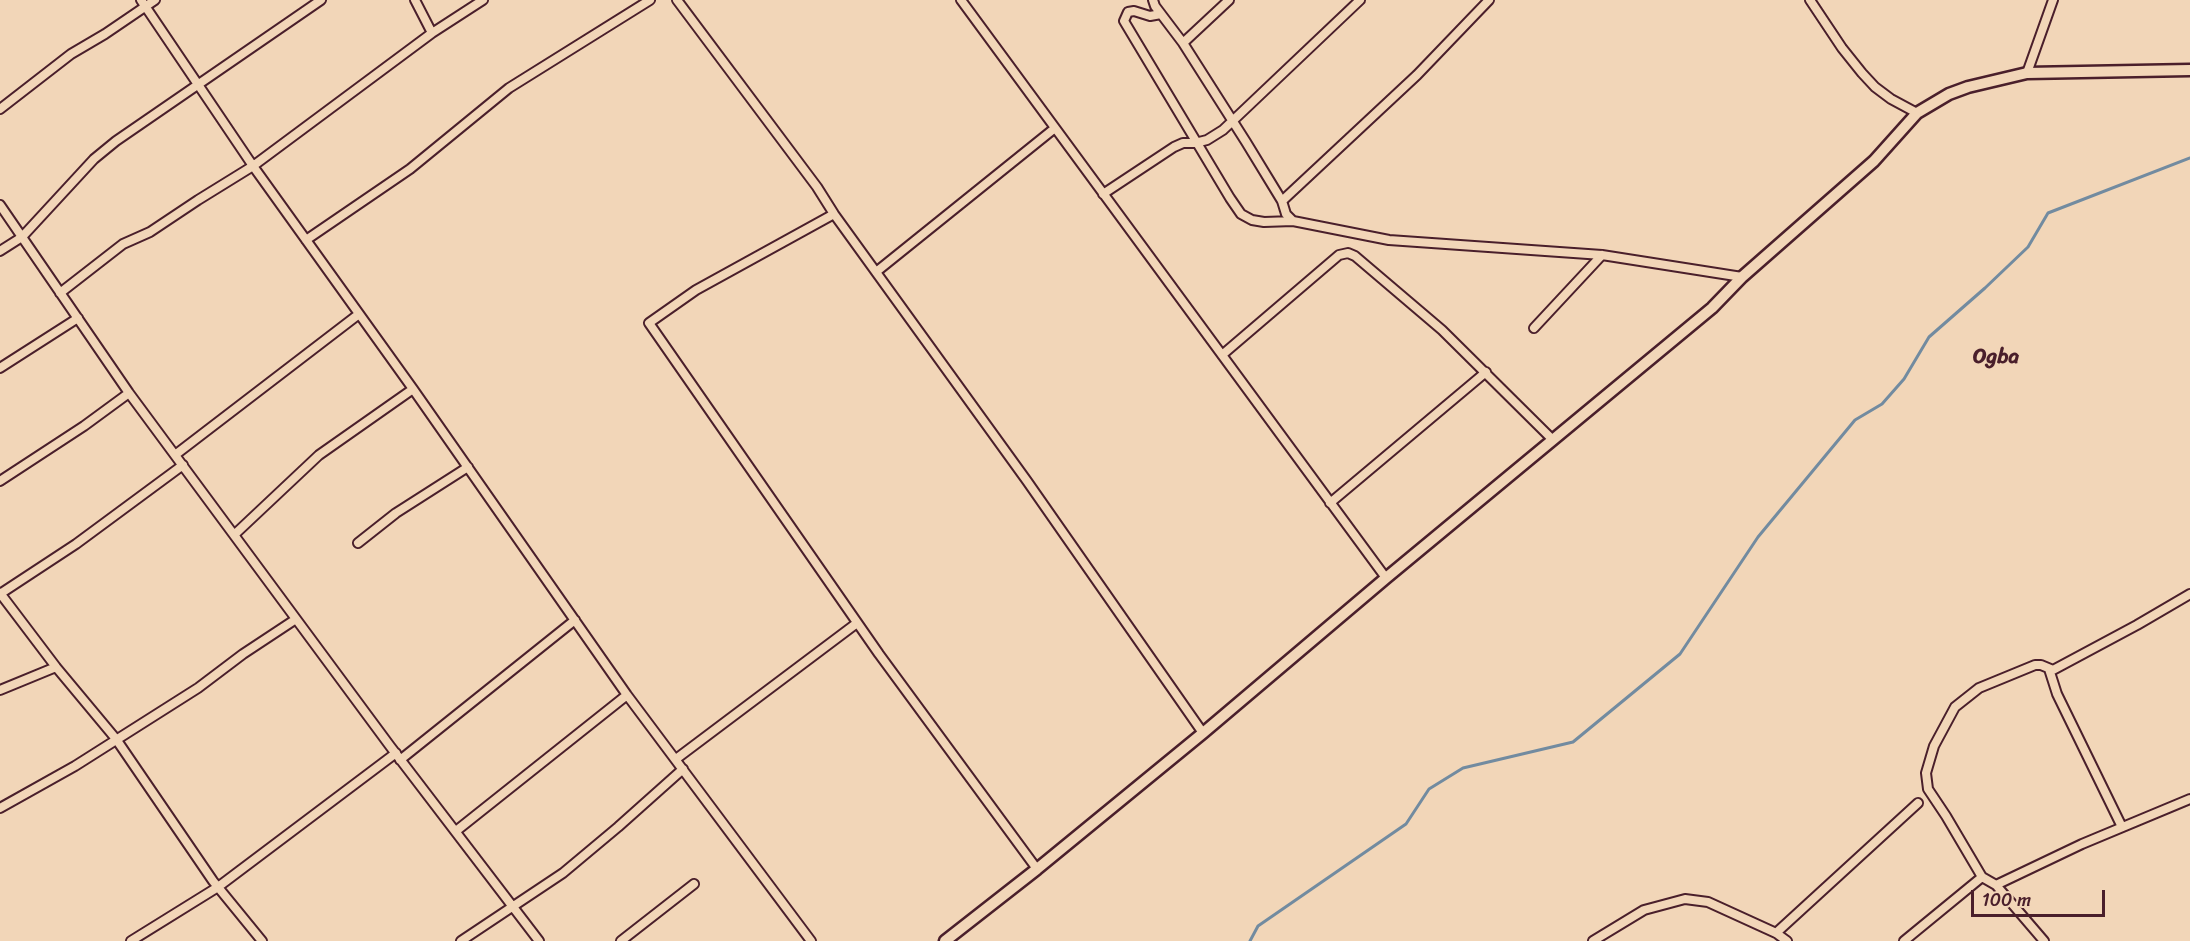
<!DOCTYPE html>
<html>
<head>
<meta charset="utf-8">
<style>
  body { margin:0 }
  #map { position:relative; width:2190px; height:941px; overflow:hidden; background:#f2d6b8; font-family:Sriracha,sans-serif }
  canvas { display:block }
  .scale { position:absolute; left:1971px; top:890px; width:134px; height:27px; box-sizing:border-box; border:3px solid #4a1f2b; border-top:0; padding-left:8px; font-size:18px; line-height:21px; white-space:nowrap; color:#4a1f2b; -webkit-text-stroke:4px #f2d6b8; paint-order:stroke }
</style>
</head>
<body>
<div id="map">
<canvas width="2190" height="941"></canvas>
<div class="scale">100 m</div>
</div>
<script>
const c = document.querySelector('canvas').getContext('2d');
c.lineJoin = 'round';
function poly(rows) {
  const path = new Path2D();
  for (const r of rows) {
    path.moveTo(r[0], r[1]);
    for (let i = 2; i < r.length; i += 2) path.lineTo(r[i], r[i + 1]);
  }
  return path;
}
function trace(path, color, width, dash) {
  c.strokeStyle = color;
  c.lineWidth = width;
  c.lineCap = dash ? 'butt' : 'round';
  c.setLineDash(dash || []);
  c.stroke(path);
}
function write(font, color, halo, rows, align = 'center') {
  c.font = font + ' Sriracha,sans-serif';
  c.lineWidth = 5;
  c.setLineDash([]);
  c.textBaseline = 'middle';
  c.strokeStyle = halo;
  c.fillStyle = color;
  for (const [text, x, y, turn = 0] of rows) {
    c.save();
    c.translate(x, y);
    c.rotate((+turn || 0) * Math.PI / 180);
    c.textAlign = isNaN(turn) ? turn : align;
    if (halo) c.strokeText(text, 0, 0);
    c.fillText(text, 0, 0);
    c.restore();
  }
}
const stream = poly([
  [1250,941,1258,926,1406,824,1429,789,1463,768,1573,742,1680,654,1758,537,1855,420,1882,404,1904,379,1929,337,1985,288,2028,247,2048,213,2190,158]
]);
const minor = poly([
  [141,0,253,166,432,33,483,0],
  [415,0,432,33],
  [677,0,817,187,834,214,1027,481,1203,733],
  [961,0,1386,578],
  [1153,0,1155,6,1183,43,1246,142,1282,201,1286,214,1293,221,1389,240,1602,255,1742,277],
  [1810,0,1842,48,1862,73,1875,87,1891,99,1917,113],
  [1161,14,1150,16,1134,11,1128,12,1124,21,1230,198,1241,214,1252,220,1264,222,1293,221],
  [1183,43,1229,0],
  [2027,73,2053,0],
  [0,109,71,54,105,34,155,0],
  [1103,194,1174,147,1183,143,1195,143,1207,140,1223,130,1360,0],
  [1282,201,1417,75,1489,0],
  [0,205,129,393,390,746,539,941],
  [834,214,696,290,649,323,879,654,1037,869],
  [306,240,410,169,509,88,650,0],
  [0,251,22,237,94,159,116,141,321,0],
  [876,272,1055,128],
  [60,293,123,244,150,232,198,200,253,166,413,389,627,695,811,941],
  [1534,328,1602,255],
  [1222,355,1339,255,1348,253,1355,256,1442,330,1553,440],
  [0,368,78,318],
  [175,455,359,314],
  [0,481,84,426,129,393],
  [1330,503,1486,372],
  [234,535,319,455,413,389],
  [358,543,396,513,468,467],
  [0,593,56,667,116,739,213,881,262,941],
  [0,594,76,544,183,465],
  [2049,669,2057,694,2122,827],
  [0,690,56,667],
  [676,759,857,623],
  [400,760,575,620],
  [0,808,75,766,198,688,243,654,296,619],
  [456,831,627,695],
  [1996,885,2082,844,2190,799],
  [1776,933,1918,803],
  [131,941,218,887,396,753],
  [461,941,563,873,618,827,683,769],
  [621,941,694,884],
  [1593,941,1644,910,1685,899,1708,902,1776,933,1787,941],
  [1904,941,1982,877],
  [2044,941,1996,885,1982,877,1946,816,1928,789,1926,773,1934,746,1955,707,1979,688,2035,665,2041,665,2053,670,2137,625,2190,594]
]);
const tertiary = poly([
  [945,941,1037,869,1203,733,1386,578,1712,308,1742,277,1874,161,1917,113,1949,94,1968,87,2027,73,2190,70]
]);
const quarterNames = [
  ["Ogba",1996,358]
];
trace(stream, '#728ba0', 3);
trace(minor, '#4a1f2b', 12);
trace(tertiary, '#4a1f2b', 15);
trace(minor, '#f2d6b8', 8);
trace(tertiary, '#f2d6b8', 10);
write('bold 21px', '#4a1f2b', '#f2d6b8', quarterNames);
</script>
</body>
</html>
